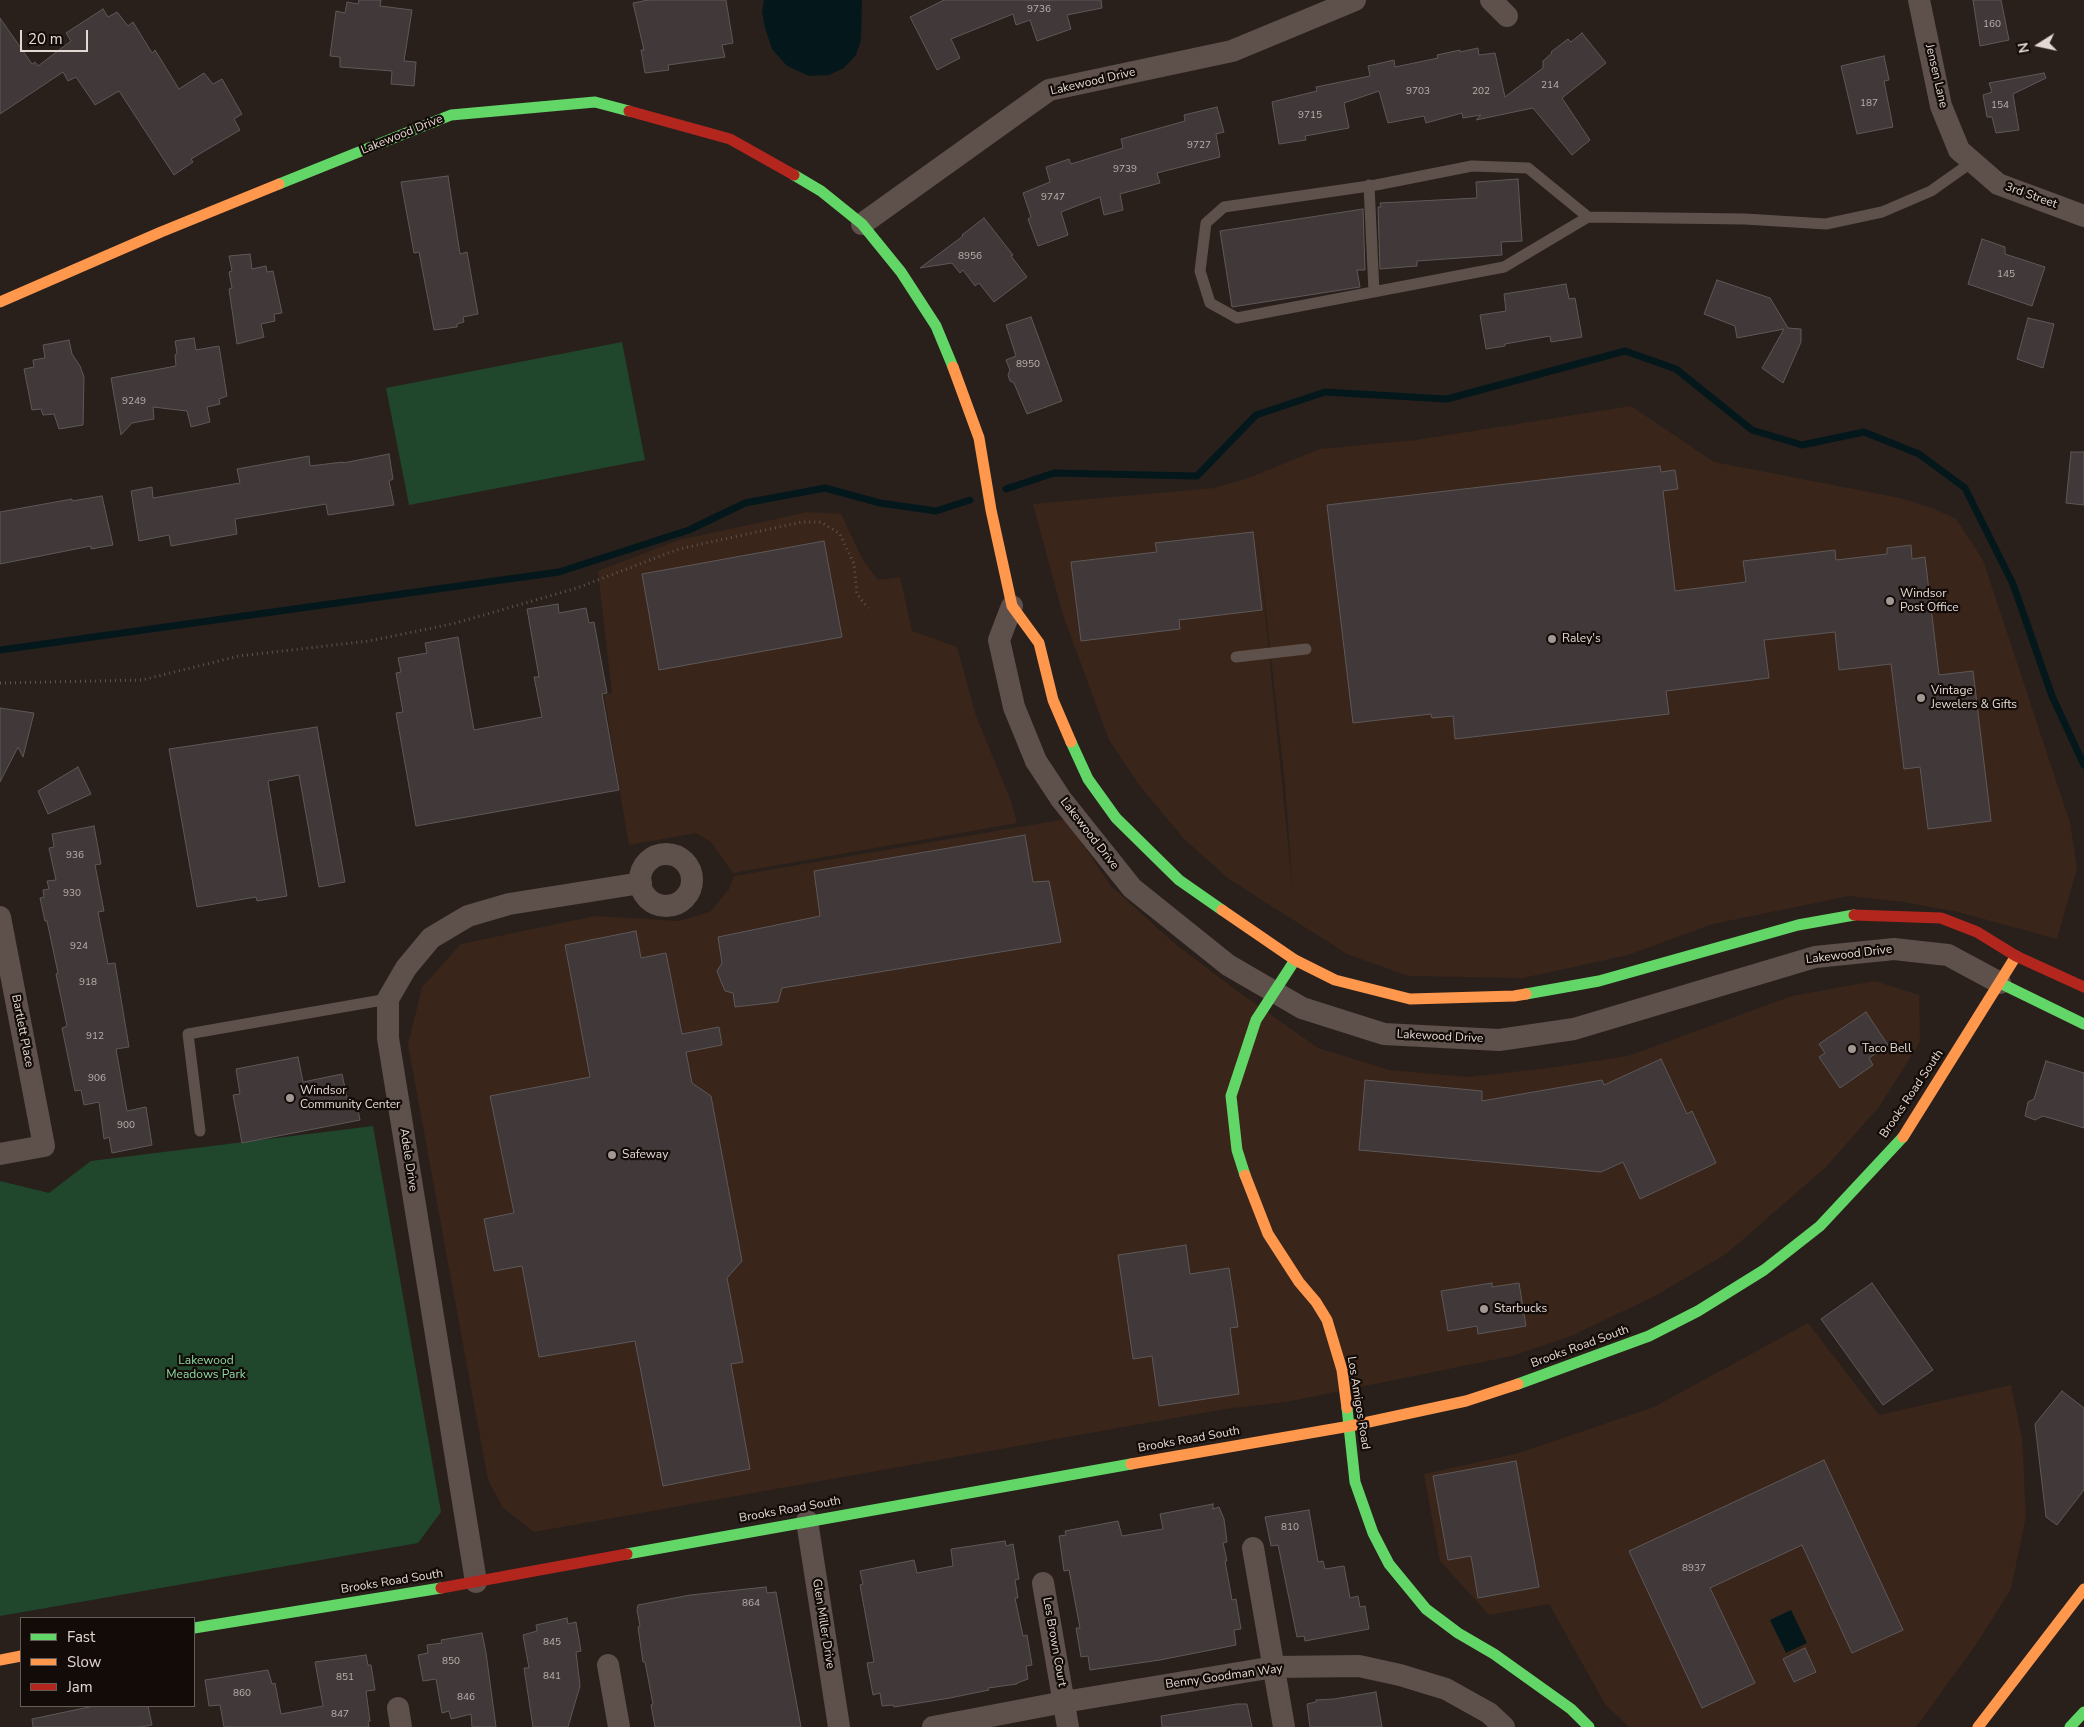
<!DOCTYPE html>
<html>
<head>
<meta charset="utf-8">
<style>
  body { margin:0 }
  #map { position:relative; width:2084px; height:1727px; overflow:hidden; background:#29201c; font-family:"Nunito Sans",sans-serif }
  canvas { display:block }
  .legend { position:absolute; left:20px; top:1617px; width:175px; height:90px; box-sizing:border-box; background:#120b07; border:1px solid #665d59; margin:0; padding:6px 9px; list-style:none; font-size:15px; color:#e4d8d3 }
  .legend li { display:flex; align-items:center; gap:10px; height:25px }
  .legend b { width:25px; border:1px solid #665d59 }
  .north { position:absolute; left:2014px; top:20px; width:50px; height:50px; -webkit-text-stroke:4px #120b07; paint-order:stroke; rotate:260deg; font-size:14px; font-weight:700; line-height:20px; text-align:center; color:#e4d8d3 }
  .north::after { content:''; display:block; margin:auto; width:18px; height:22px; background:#e4d8d3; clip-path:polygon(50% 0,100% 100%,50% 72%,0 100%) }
  .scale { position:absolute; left:20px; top:30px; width:68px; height:22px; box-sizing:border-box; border:2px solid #e4d8d3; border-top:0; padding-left:6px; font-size:15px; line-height:18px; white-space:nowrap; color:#e4d8d3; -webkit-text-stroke:4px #120b07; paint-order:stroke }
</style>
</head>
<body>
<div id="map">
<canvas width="2084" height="1727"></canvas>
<ul class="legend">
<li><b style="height:6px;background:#63d668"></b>Fast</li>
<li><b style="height:6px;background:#ff974d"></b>Slow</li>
<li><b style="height:6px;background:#b3261e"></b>Jam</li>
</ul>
<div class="north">N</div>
<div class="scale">20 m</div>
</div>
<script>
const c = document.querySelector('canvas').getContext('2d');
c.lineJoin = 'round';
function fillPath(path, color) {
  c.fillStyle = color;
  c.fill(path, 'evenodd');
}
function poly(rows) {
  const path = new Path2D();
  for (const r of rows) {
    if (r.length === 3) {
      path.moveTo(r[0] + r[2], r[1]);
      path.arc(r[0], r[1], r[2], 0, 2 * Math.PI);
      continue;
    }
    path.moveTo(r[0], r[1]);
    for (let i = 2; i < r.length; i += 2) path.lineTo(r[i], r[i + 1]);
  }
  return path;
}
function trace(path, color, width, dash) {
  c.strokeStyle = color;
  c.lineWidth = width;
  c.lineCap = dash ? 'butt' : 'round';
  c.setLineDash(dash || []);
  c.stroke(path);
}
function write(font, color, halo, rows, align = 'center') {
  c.font = font + ' "Nunito Sans",sans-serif';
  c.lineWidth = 4.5;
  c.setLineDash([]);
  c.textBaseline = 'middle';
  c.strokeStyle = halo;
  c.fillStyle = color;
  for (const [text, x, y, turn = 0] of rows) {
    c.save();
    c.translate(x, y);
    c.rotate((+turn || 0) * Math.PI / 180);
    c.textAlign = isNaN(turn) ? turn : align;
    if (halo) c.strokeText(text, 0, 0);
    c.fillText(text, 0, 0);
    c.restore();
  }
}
const built = poly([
  [1631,406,1714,462,1900,498,1932,508,1956,519,1983,560,2070,823,2077,868,2057,939,1958,912,1904,902,1849,896,1713,924,1628,955,1523,978,1408,976,1347,954,1229,879,1184,839,1140,786,1109,740,1063,615,1033,504,1214,488,1251,477,1320,449,1416,440],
  [1258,541,1285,783,1293,894,1258,542],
  [808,512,841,514,863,560,878,580,900,577,912,631,957,647,976,716,1011,801,1017,823,733,873,711,842,696,833,629,845,604,695,612,693,598,571,679,540],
  [1066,819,1110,885,1174,943,1233,988,1318,1048,1389,1070,1468,1077,1549,1068,1628,1056,1792,996,1875,981,1919,995,1920,1042,1879,1107,1825,1168,1726,1254,1655,1296,1571,1336,1512,1356,1286,1402,1225,1409,534,1532,503,1508,488,1480,408,1045,422,987,461,944,595,916,679,921,710,912,729,889,734,876],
  [1808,1323,1879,1415,2011,1385,2022,1439,2026,1516,2011,1589,1975,1646,1916,1727,1629,1727,1605,1704,1549,1604,1489,1615,1440,1561,1424,1474,1519,1453,1654,1407]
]);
const green = poly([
  [622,342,645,460,409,505,386,388],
  [373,1126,441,1512,418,1543,0,1616,0,1181,49,1193,91,1161]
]);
const water = poly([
  [764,0,862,0,861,40,856,55,844,68,829,75,809,76,787,66,772,49,765,28,762,11],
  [1791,1610,1807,1643,1786,1653,1770,1620]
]);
const stream = poly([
  [1006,489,1054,473,1197,476,1256,415,1325,392,1447,399,1625,351,1676,369,1752,430,1802,445,1864,432,1919,454,1965,488,2013,584,2052,696,2084,765],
  [0,650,559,572,689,530,745,503,825,488,880,503,936,511,970,500]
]);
const building = poly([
  [359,0,381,0,380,6,412,10,404,61,416,62,414,86,391,84,392,71,340,67,340,57,330,56,336,11,345,13,347,2,358,4,359,0],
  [648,0,726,0,733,43,722,45,725,57,668,65,669,70,645,73,641,50,644,50,633,3,648,0],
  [944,0,1101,0,1102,8,1067,15,1071,29,1037,41,1030,20,1016,25,1013,14,951,39,960,58,937,70,910,17,944,0],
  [1973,0,2001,0,2009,40,1980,46,1973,0],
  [103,9,108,17,117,12,128,26,133,22,152,53,155,50,179,89,204,73,213,84,222,79,242,114,234,119,240,130,191,159,193,162,174,175,119,91,95,105,76,77,68,81,63,72,0,114,0,18,32,64,35,62,38,66,71,41,66,33,103,9],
  [1582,33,1606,63,1562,98,1590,140,1572,155,1533,108,1476,120,1481,115,1463,118,1462,113,1426,123,1424,116,1388,123,1379,91,1344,103,1349,128,1305,136,1306,140,1279,144,1272,102,1317,91,1316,87,1370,76,1368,66,1394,60,1395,67,1438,58,1437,55,1460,50,1460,52,1478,48,1479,55,1495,53,1505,97,1543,68,1543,61,1552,53,1551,52,1568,39,1571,42,1582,33],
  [1884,56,1889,80,1884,81,1893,127,1857,134,1841,66,1884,56],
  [2044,73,2046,78,2013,94,2019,130,1996,133,1992,117,1987,117,1983,95,1992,92,1989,83,2044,73],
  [1217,107,1224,132,1216,134,1220,157,1157,173,1160,183,1120,194,1123,210,1104,215,1100,197,1061,212,1068,235,1038,246,1028,219,1031,217,1023,193,1050,182,1046,167,1069,159,1071,164,1123,148,1121,139,1185,121,1184,115,1217,107],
  [448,176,460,254,467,252,478,314,463,317,464,322,457,324,457,327,434,330,419,252,414,253,401,182,448,176],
  [1518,179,1522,241,1501,242,1502,255,1417,261,1417,266,1380,269,1378,207,1381,207,1380,203,1477,198,1476,182,1518,179],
  [1363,209,1365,270,1357,270,1360,287,1232,307,1220,231,1363,209],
  [984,218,1013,255,1011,256,1027,277,994,302,979,283,975,286,963,270,960,273,952,263,920,268,963,236,962,235,984,218],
  [1982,239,2005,247,2005,254,2045,267,2032,306,1968,284,1982,239],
  [250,254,252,269,266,266,267,272,273,271,282,313,274,314,275,321,261,324,264,337,237,344,229,289,232,288,229,272,232,271,229,256,250,254],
  [1717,280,1770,298,1788,328,1801,329,1801,342,1783,383,1762,368,1784,329,1737,338,1735,326,1704,314,1717,280],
  [1566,284,1569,299,1575,298,1582,337,1551,342,1550,336,1505,344,1505,346,1486,349,1480,315,1506,311,1504,294,1566,284],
  [1031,317,1062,401,1027,414,1014,383,1010,381,1008,375,1010,370,1006,360,1016,356,1006,325,1031,317],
  [2028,318,2054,324,2043,368,2017,359,2028,318],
  [194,338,196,350,219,346,227,396,219,399,220,404,207,407,210,422,191,427,187,411,153,407,154,419,132,423,121,435,111,378,176,366,175,355,177,353,175,341,194,338],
  [69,340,72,354,80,366,84,377,83,425,59,429,54,414,43,415,41,409,32,410,24,369,34,367,33,360,45,358,43,345,69,340],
  [2071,452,2084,452,2084,505,2066,503,2071,452],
  [389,454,393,479,389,481,394,505,328,515,326,504,235,519,237,534,171,546,169,535,139,541,131,491,152,487,153,498,240,483,237,469,309,456,310,466,343,462,343,463,389,454],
  [1660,466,1661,472,1675,470,1678,489,1663,491,1675,591,1746,582,1743,561,1835,550,1836,560,1887,554,1887,548,1911,545,1912,559,1925,557,1939,675,1973,671,1991,821,1928,829,1920,767,1904,769,1891,664,1839,670,1835,632,1764,640,1769,678,1666,691,1669,714,1455,739,1453,716,1432,718,1431,714,1353,723,1327,505,1660,466],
  [102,496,113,545,91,549,91,546,0,564,0,512,72,499,72,501,102,496],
  [1253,532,1262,610,1179,620,1180,629,1081,641,1071,562,1157,552,1155,543,1253,532],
  [824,541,842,637,659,670,642,574,824,541],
  [558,604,559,613,586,608,589,623,594,622,607,693,602,694,619,790,416,826,396,713,403,712,396,673,401,672,398,658,427,653,425,643,458,637,474,730,542,717,534,677,539,677,527,609,558,604],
  [0,708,34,713,23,757,18,747,0,782,0,708],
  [317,727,345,882,319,887,299,775,268,781,287,896,257,901,256,897,197,907,169,749,317,727],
  [78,767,91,794,48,814,38,791,78,767],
  [94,826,101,864,95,865,104,911,98,912,108,964,115,963,129,1047,116,1049,127,1111,146,1107,152,1145,112,1153,109,1137,104,1139,99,1102,84,1105,81,1090,75,1091,62,1028,67,1026,56,974,58,973,47,921,45,921,40,898,44,897,43,890,49,889,47,881,56,880,49,848,54,847,52,834,94,826],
  [1025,835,1033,882,1049,881,1061,942,782,988,778,1002,735,1007,733,993,725,991,722,984,717,971,722,963,718,937,820,916,814,871,1025,835],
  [636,931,641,958,666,953,682,1034,719,1027,722,1045,686,1052,692,1083,711,1096,742,1261,727,1278,743,1362,731,1364,750,1469,663,1486,635,1341,539,1357,522,1266,494,1271,484,1219,514,1213,490,1096,590,1077,565,945,636,931],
  [1866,1012,1888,1045,1869,1058,1873,1065,1840,1088,1819,1057,1825,1053,1819,1044,1866,1012],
  [298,1057,303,1082,342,1074,348,1102,356,1100,360,1120,242,1143,233,1095,240,1094,236,1069,298,1057],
  [1661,1059,1687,1114,1692,1111,1716,1163,1640,1199,1623,1162,1601,1172,1359,1150,1365,1080,1482,1091,1482,1101,1602,1080,1604,1085,1661,1059],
  [2046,1061,2084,1073,2084,1128,2043,1116,2035,1120,2025,1116,2028,1102,2034,1099,2046,1061],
  [1186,1245,1190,1274,1229,1268,1238,1327,1230,1328,1239,1394,1159,1406,1152,1356,1133,1359,1118,1255,1186,1245],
  [1492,1283,1492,1287,1519,1283,1526,1326,1478,1334,1477,1326,1448,1331,1441,1291,1492,1283],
  [1872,1283,1933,1370,1883,1405,1821,1319,1872,1283],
  [2062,1391,2084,1408,2084,1490,2057,1525,2046,1517,2035,1424,2062,1391],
  [1824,1460,1903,1630,1852,1653,1802,1545,1710,1588,1755,1683,1702,1708,1629,1551,1824,1460],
  [1516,1461,1539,1587,1478,1598,1471,1556,1448,1560,1433,1476,1516,1461],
  [1213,1504,1213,1509,1219,1507,1224,1519,1227,1542,1223,1543,1227,1561,1225,1561,1232,1600,1236,1599,1241,1629,1234,1630,1236,1645,1160,1660,1090,1670,1088,1656,1081,1657,1076,1628,1080,1628,1069,1570,1064,1571,1059,1536,1066,1535,1065,1531,1118,1521,1122,1536,1163,1529,1160,1514,1213,1504],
  [1309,1510,1318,1562,1323,1561,1325,1569,1344,1566,1350,1598,1358,1596,1360,1607,1365,1606,1369,1629,1305,1641,1304,1636,1297,1637,1278,1545,1271,1546,1265,1517,1309,1510],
  [1005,1541,1006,1546,1013,1544,1019,1579,1015,1580,1018,1598,1015,1598,1023,1636,1027,1635,1032,1665,1026,1666,1028,1679,1017,1683,1017,1684,988,1688,989,1690,950,1698,894,1707,893,1705,882,1706,880,1693,873,1695,867,1663,874,1662,860,1585,863,1584,860,1571,914,1560,917,1573,953,1566,951,1549,1005,1541],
  [766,1587,767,1593,776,1592,801,1727,655,1727,651,1705,653,1704,645,1662,643,1662,638,1627,640,1626,637,1610,638,1605,690,1595,766,1587],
  [567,1618,568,1624,576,1622,581,1651,576,1652,580,1686,568,1727,533,1727,524,1668,529,1668,523,1635,537,1631,536,1625,567,1618],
  [482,1633,486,1653,496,1727,472,1727,471,1714,451,1719,449,1711,442,1713,436,1679,423,1681,418,1655,428,1653,427,1645,442,1643,441,1640,482,1633],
  [1805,1648,1816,1672,1794,1682,1783,1659,1805,1648],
  [366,1655,368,1665,371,1665,375,1690,366,1691,370,1721,368,1722,369,1727,224,1727,220,1705,209,1706,205,1680,268,1670,272,1684,275,1683,281,1714,323,1706,315,1662,366,1655],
  [1376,1692,1382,1727,1310,1727,1307,1704,1316,1702,1316,1700,1334,1699,1376,1692],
  [1237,1704,1247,1704,1252,1727,1162,1727,1161,1716,1237,1704],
  [94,1706,148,1706,152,1725,140,1727,33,1727,32,1719,94,1706]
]);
const path = poly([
  [0,683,142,680,239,656,369,641,456,623,577,588,679,549,802,522,821,522,840,534,854,564,857,594,868,608]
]);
const lane = poly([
  [1369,185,1374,292],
  [1588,217,1528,168,1472,166,1376,185,1224,207,1206,223,1200,271,1210,303,1237,318,1504,267,1588,217,1745,219,1826,224,1882,212,1931,191,1972,162],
  [1236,657,1306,649],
  [200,1131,188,1034,388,999]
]);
const street = poly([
  [1491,0,1507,16],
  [1919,0,1941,106,1959,150,1998,184,2084,216],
  [862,224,1049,90,1232,51,1355,0],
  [1012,606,999,640,1014,707,1036,761,1061,799,1132,888,1228,965,1302,1008,1384,1034,1499,1040,1574,1029,1815,957,1894,949,1948,955,2000,983],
  [666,880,26],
  [0,917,44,1146,0,1154],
  [807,1521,839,1727],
  [1253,1548,1284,1727],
  [476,1582,388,1038,388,999,406,968,431,938,468,916,509,904,641,883],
  [1043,1583,1068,1727],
  [608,1665,619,1727],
  [398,1708,401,1727],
  [933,1727,1064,1702,1274,1667,1359,1666,1400,1675,1446,1689,1489,1713,1504,1727]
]);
const fast = poly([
  [794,175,821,191,862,224,901,272,936,326,953,367],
  [279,184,451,115,595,102,629,111],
  [1071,742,1088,779,1116,818,1179,880,1222,910],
  [2000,983,2084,1024],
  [1526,994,1599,981,1798,925,1854,915],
  [1245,1175,1237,1150,1231,1096,1256,1020,1295,960],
  [1518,1384,1649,1336,1698,1311,1764,1270,1820,1226,1903,1137],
  [1347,1408,1355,1482,1373,1533,1389,1564,1426,1609,1458,1633,1494,1654,1571,1709,1589,1727],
  [627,1554,1131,1464],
  [194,1628,441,1588],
  [2070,1727,2084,1712]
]);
const slow = poly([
  [0,302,161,232,279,184],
  [953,367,979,438,991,510,1012,606,1039,643,1053,700,1071,742],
  [1222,910,1295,960,1335,980,1410,999,1514,996,1526,994],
  [1903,1137,2016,956],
  [1245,1175,1268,1234,1299,1282,1316,1302,1327,1320,1342,1370,1347,1408],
  [1131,1464,1350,1426,1466,1401,1518,1384],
  [0,1660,21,1656],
  [1978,1727,2084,1589]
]);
const jam = poly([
  [629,111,730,139,794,175],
  [1854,915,1941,918,1977,932,2016,956,2084,987],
  [441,1588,627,1554]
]);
const markers = [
  [1890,601,5,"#a39893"],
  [1552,639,5,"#a39893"],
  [1921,698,5,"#a39893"],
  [1852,1049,5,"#a39893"],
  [290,1098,5,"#a39893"],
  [612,1155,5,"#a39893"],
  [1484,1309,5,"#a39893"]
];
const numberNames = [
  ["9736",1039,10],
  ["160",1992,25],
  ["214",1550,86],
  ["9703",1418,92],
  ["202",1481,92],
  ["187",1869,104],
  ["154",2000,106],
  ["9715",1310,116],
  ["9727",1199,146],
  ["9739",1125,170],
  ["9747",1053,198],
  ["8956",970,257],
  ["145",2006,275],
  ["8950",1028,365],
  ["9249",134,402],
  ["936",75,856],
  ["930",72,894],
  ["924",79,947],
  ["918",88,983],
  ["912",95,1037],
  ["906",97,1079],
  ["900",126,1126],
  ["810",1290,1528],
  ["8937",1694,1569],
  ["864",751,1604],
  ["845",552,1643],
  ["850",451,1662],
  ["841",552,1677],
  ["851",345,1678],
  ["860",242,1694],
  ["846",466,1698],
  ["847",340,1715]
];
const streetNames = [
  ["Jensen Lane",1936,76,77],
  ["Lakewood Drive",1093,82,-13],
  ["Lakewood Drive",402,135,-22],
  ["3rd Street",2031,196,20],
  ["Lakewood Drive",1089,834,52],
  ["Lakewood Drive",1849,955,-7],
  ["Bartlett Place",22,1031,79],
  ["Lakewood Drive",1440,1037,3],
  ["Brooks Road South",1912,1094,-56],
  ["Adele Drive",408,1160,81],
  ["Brooks Road South",1580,1347,-20],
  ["Los Amigos Road",1358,1403,81],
  ["Brooks Road South",1189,1440,-10],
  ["Brooks Road South",790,1510,-10],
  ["Brooks Road South",392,1582,-9],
  ["Glen Miller Drive",823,1624,81],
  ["Les Brown Court",1054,1642,80],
  ["Benny Goodman Way",1224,1677,-8]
];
const poiNames = [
  ["Windsor",1900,594],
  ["Post Office",1900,608],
  ["Raley's",1562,639],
  ["Vintage",1931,691],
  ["Jewelers & Gifts",1931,705],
  ["Taco Bell",1862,1049],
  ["Windsor",300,1091],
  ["Community Center",300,1105],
  ["Safeway",622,1155],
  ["Starbucks",1494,1309]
];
const parkNames = [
  ["Lakewood",206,1361],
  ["Meadows Park",206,1375]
];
fillPath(built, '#39251a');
fillPath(green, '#20462c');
fillPath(water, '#04181c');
trace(stream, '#04181c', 7);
fillPath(building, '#403839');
trace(building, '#5e5858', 1);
trace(path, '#5f5450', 3, [1, 4]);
trace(lane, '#5e504b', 11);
trace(street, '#5e504b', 22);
trace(fast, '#63d668', 11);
trace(slow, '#ff974d', 11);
trace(jam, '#b3261e', 11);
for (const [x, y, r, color] of markers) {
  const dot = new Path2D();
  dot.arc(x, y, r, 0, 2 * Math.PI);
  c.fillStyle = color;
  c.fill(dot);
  trace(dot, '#120b07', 2);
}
write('10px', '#bbb0ac', null, numberNames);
write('12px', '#e4d8d3', '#120b07', streetNames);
write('12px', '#e4d8d3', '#120b07', poiNames, 'left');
write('12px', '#8cdca4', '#120b07', parkNames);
</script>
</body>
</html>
